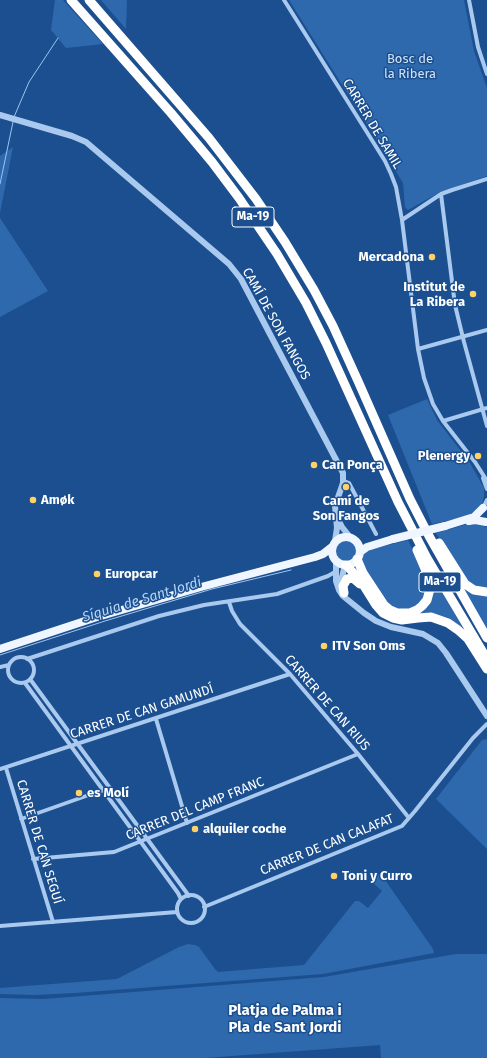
<!DOCTYPE html>
<html>
<head>
<meta charset="utf-8">
<style>
  body { margin:0 }
  canvas { display:block; background:#1b4f8f }
</style>
</head>
<body>
<canvas width="487" height="1058"></canvas>
<script>
const c = document.querySelector('canvas').getContext('2d');
c.lineJoin = 'round';
function fillPath(path, color) {
  c.fillStyle = color;
  c.fill(path, 'evenodd');
}
function poly(rows) {
  const path = new Path2D();
  for (const r of rows) {
    if (r.length === 3) {
      path.moveTo(r[0] + r[2], r[1]);
      path.arc(r[0], r[1], r[2], 0, 2 * Math.PI);
      continue;
    }
    path.moveTo(r[0], r[1]);
    for (let i = 2; i < r.length; i += 2) path.lineTo(r[i], r[i + 1]);
  }
  return path;
}
function trace(path, color, width, dash) {
  c.strokeStyle = color;
  c.lineWidth = width;
  c.lineCap = dash ? 'butt' : 'round';
  c.setLineDash(dash || []);
  c.stroke(path);
}
function write(font, color, halo, rows, align = 'center') {
  c.font = font + ' "Fira Sans",sans-serif';
  c.lineWidth = 3;
  c.setLineDash([]);
  c.textBaseline = 'middle';
  c.strokeStyle = halo;
  c.fillStyle = color;
  for (const [text, x, y, turn = 0] of rows) {
    c.save();
    c.translate(x, y);
    c.rotate((+turn || 0) * Math.PI / 180);
    c.textAlign = isNaN(turn) ? turn : align;
    if (halo) c.strokeText(text, 0, 0);
    c.fillText(text, 0, 0);
    c.restore();
  }
}
const green = poly([
  [55,0,63,0,103,44,66,48,51,30],
  [101,0,127,0,126,29],
  [289,0,464,0,474,51,487,88,487,176,440,192,408,210,405,207,403,183,383,150],
  [13,147,0,213,0,156],
  [0,218,48,291,0,317],
  [427,399,437,420,470,463,484,488,484,496,482,504,476,511,464,517,432,524,388,415],
  [471,523,487,527,487,588,479,588,466,580,436,533],
  [346,550,11],
  [408,540,424,574,427,587,424,599,414,608,402,610,390,606,367,573,361,558,364,551],
  [424,561,469,638,458,627,439,616,421,615,402,618,388,613,379,605,361,577,354,568,357,567,380,604,386,610,395,615,405,616,412,615,422,610,427,605,431,596,432,583],
  [454,572,487,594,487,631],
  [487,739,487,849,436,799,482,740],
  [377,874,383,877,433,949,434,953,323,974,75,993,34,995,0,994,0,988,117,979,179,947,188,944,195,945,199,947,215,969,218,972,304,965,355,901,359,901,368,908,382,891,371,881,373,878],
  [456,954,487,954,487,1058,381,1058,380,1045,205,1058,0,1058,0,998,44,999,324,977]
]);
const stream = poly([
  [14,117,29,82,58,38],
  [0,184,13,122],
  [0,655,105,621,212,589,291,570]
]);
const pedestrian = poly([
  [21,819,103,790]
]);
const minor = poly([
  [284,0,385,161,391,174,396,187,402,220,418,349,424,378,433,404,443,421,475,462,487,481],
  [469,0,478,47,487,74],
  [441,194,455,305,464,342,487,426],
  [402,220,441,194,452,190,487,179],
  [418,349,487,330],
  [443,421,487,408],
  [483,478,487,489],
  [344,481,349,483,376,534],
  [485,504,487,500],
  [229,602,232,611,240,624,290,674,358,754,409,818],
  [21,670,13],
  [27,659,159,616,204,605,277,594,328,576,335,572],
  [0,667,9,665],
  [30,679,189,896],
  [25,683,178,893,181,899],
  [156,719,187,823],
  [6,768,53,922],
  [0,769,290,674],
  [33,859,114,852,358,754],
  [191,909,14],
  [204,907,402,826,415,811,473,738,487,724],
  [0,926,177,912]
]);
const tertiary = poly([
  [0,115,72,136,86,142,229,264,241,279,343,473,343,483,335,506,337,528,335,541],
  [337,518,342,527,350,537],
  [336,562,336,581,339,590,343,596,364,613,376,621,391,627,423,634,438,643,446,653,487,716],
  [341,588,341,581,345,565]
]);
const primary = poly([
  [469,521,475,520,486,522],
  [445,526,474,517,483,508],
  [346,551,14],
  [360,552,367,547,393,539],
  [0,649,94,618,201,587,315,557,323,554,332,547]
]);
const motorway = poly([
  [71,0,171,113,212,162,239,198,277,254,306,303,326,343,398,502,427,558,487,659],
  [89,0,209,138,256,199,285,242,314,290,333,326,358,381,410,499,429,536,487,638],
  [439,543,465,584,474,590,487,592],
  [357,559,363,573,384,605,390,610,397,613,410,613,417,610,422,606,427,600,430,589,429,578,417,550],
  [346,565,361,581,376,605,383,613,393,618,402,620,418,618,431,617,448,623,458,630,468,639,487,669],
  [344,593,343,586,347,579,353,578,360,584]
]);
const primaryBridge = poly([
  [393,539,445,526]
]);
const markers = [
  [432,257,4,"#ffd166"],
  [473,294,4,"#ffd166"],
  [478,456,4,"#ffd166"],
  [314,465,4,"#ffd166"],
  [346,487,4,"#ffd166"],
  [33,500,4,"#ffd166"],
  [97,574,4,"#ffd166"],
  [324,646,4,"#ffd166"],
  [79,793,4,"#ffd166"],
  [195,829,4,"#ffd166"],
  [334,876,4,"#ffd166"]
];
const shields = [
  [253,217,42],
  [440,582,42]
];
const shieldNames = [
  ["Ma-19",253,217],
  ["Ma-19",440,582]
];
const parkNames = [
  ["Bosc de",410,59],
  ["la Ribera",410,74]
];
const streetNames = [
  ["CARRER DE SAMIL",372,124,59],
  ["CAMÍ DE SON FANGOS",276,324,61],
  ["CARRER DE CAN RIUS",327,703,49],
  ["CARRER DE CAN GAMUNDÍ",142,712,-18],
  ["CARRER DEL CAMP FRANC",195,809,-22],
  ["CARRER DE CAN SEGUÍ",39,842,73],
  ["CARRER DE CAN CALAFAT",327,845,-22]
];
const poiNames = [
  ["Mercadona",424,257,"right"],
  ["Institut de",465,287,"right"],
  ["La Ribera",465,302,"right"],
  ["Plenergy",470,456,"right"],
  ["Can Ponça",322,465],
  ["Amøk",41,500],
  ["Camí de",346,501,"center"],
  ["Son Fangos",346,516,"center"],
  ["Europcar",105,574],
  ["ITV Son Oms",332,646],
  ["es Molí",87,793],
  ["alquiler coche",203,829],
  ["Toni y Curro",342,876]
];
const waterNames = [
  ["Síquia de Sant Jordi",142,600,-17]
];
const quarterNames = [
  ["Platja de Palma i",285,1011],
  ["Pla de Sant Jordi",285,1028]
];
fillPath(green, '#2e69ad');
trace(stream, '#9cc4f0', 1);
trace(pedestrian, '#a9c9ee', 3.5);
trace(minor, '#a9c9ee', 4);
trace(tertiary, '#a9c9ee', 6);
trace(primary, '#f0f6ff', 8);
trace(motorway, '#fff', 9);
trace(primaryBridge, '#f0f6ff', 8);
for (const [x, y, r, color] of markers) {
  const dot = new Path2D();
  dot.arc(x, y, r, 0, 2 * Math.PI);
  c.fillStyle = color;
  c.fill(dot);
  trace(dot, '#1b4f8f', 1.5);
}
for (const [x, y, w] of shields) {
  const box = new Path2D();
  box.roundRect(x - w / 2, y - 10, w, 20, 3);
  c.fillStyle = '#1b4f8f';
  c.fill(box);
  trace(box, '#fff', 1);
}
write('bold 12px', '#fff', null, shieldNames);
write('13px', '#cfe3fa', '#1b4f8f', parkNames);
write('13px', '#fff', '#1b4f8f', streetNames);
write('bold 13px', '#fff', '#1b4f8f', poiNames, 'left');
write('italic 14px', '#b5d3f5', '#1b4f8f', waterNames);
write('bold 15px', '#fff', '#1b4f8f', quarterNames);
</script>
</body>
</html>
